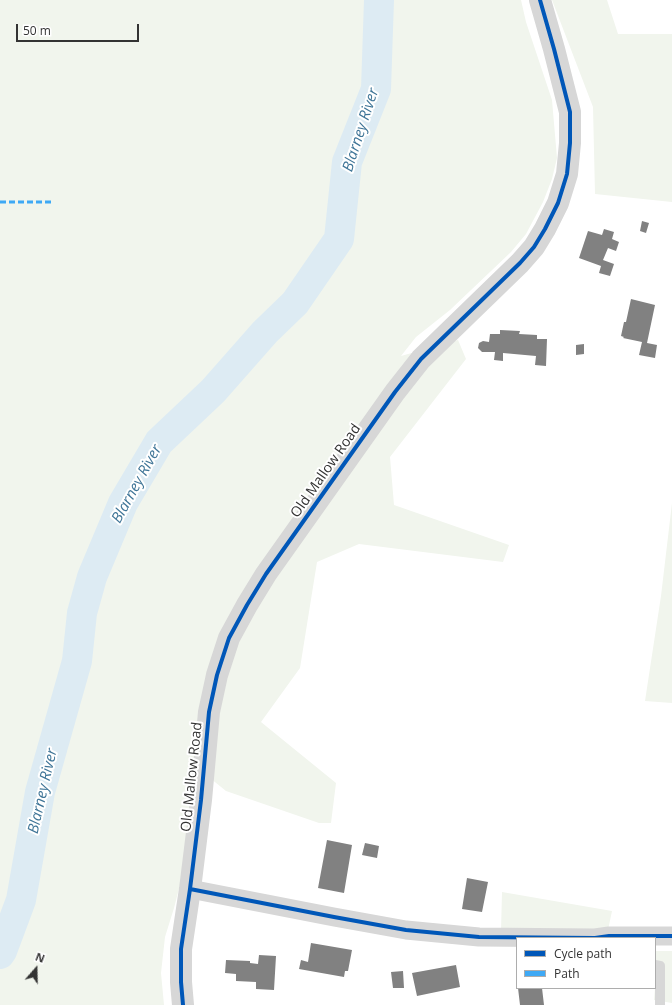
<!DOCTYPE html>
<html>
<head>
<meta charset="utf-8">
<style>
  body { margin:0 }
  #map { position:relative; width:672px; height:1005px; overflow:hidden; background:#fff; font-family:"Open Sans",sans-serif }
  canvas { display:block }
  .legend { position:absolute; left:516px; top:937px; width:140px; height:52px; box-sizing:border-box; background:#fff; border:1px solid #adadad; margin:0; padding:5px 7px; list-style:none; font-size:12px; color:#333 }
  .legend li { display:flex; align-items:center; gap:8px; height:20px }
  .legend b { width:20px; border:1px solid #adadad }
  .north { position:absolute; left:16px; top:949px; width:40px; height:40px; -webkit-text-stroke:3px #fff; paint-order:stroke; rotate:20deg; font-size:11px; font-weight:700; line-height:16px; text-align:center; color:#333 }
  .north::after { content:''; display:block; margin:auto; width:14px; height:18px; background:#333; clip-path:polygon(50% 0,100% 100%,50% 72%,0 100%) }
  .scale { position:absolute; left:16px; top:24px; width:123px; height:18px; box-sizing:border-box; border:2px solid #333; border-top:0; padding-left:5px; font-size:12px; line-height:14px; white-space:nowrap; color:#333; -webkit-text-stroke:3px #fff; paint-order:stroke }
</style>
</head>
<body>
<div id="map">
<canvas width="672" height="1005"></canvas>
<ul class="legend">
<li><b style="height:5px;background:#0057b8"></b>Cycle path</li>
<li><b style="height:5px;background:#3fa9f5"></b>Path</li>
</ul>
<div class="north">N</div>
<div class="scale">50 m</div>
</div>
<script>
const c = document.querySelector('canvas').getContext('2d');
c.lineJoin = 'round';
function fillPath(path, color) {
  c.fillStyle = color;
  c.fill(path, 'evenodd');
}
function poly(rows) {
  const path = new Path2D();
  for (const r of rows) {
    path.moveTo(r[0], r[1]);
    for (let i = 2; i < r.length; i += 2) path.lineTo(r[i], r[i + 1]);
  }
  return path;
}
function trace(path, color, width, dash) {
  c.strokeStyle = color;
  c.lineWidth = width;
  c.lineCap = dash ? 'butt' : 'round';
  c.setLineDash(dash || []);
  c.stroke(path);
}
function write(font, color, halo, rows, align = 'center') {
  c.font = font + ' "Open Sans",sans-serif';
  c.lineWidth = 4;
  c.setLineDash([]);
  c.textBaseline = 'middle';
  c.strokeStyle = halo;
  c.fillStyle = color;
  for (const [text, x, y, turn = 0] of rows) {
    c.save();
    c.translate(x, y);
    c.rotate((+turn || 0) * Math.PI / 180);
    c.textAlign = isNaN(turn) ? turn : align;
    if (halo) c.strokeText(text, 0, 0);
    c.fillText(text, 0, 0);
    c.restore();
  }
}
const green = poly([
  [0,0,521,0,526,22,552,100,557,158,552,179,543,202,526,234,511,252,450,310,416,337,401,356,458,340,466,359,390,457,394,505,509,545,503,562,359,544,317,562,300,668,261,722,336,783,331,823,319,823,226,791,189,761,191,794,181,881,174,908,165,937,161,973,164,1005,0,1005],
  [552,0,607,0,618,34,672,34,672,202,595,194,593,107],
  [672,503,672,703,645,701,661,596],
  [502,892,612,911,608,930,501,931],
  [655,951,672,951,672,1003,654,1000,655,988]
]);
const river = poly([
  [0,954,2,951,21,900,40,792,77,661,82,613,92,577,123,503,159,442,213,391,265,332,295,303,339,239,347,162,376,89,379,0]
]);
const building = poly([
  [642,221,649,223,646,233,640,231],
  [604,229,614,232,612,239,619,242,616,251,608,248,603,260,614,264,610,276,599,273,601,266,579,258,588,231,602,235],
  [631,299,655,305,647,343,657,345,655,358,639,355,642,342,623,338,624,337,621,336,624,322,626,322],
  [500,330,520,331,519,334,537,335,537,339,547,339,546,366,535,365,536,356,503,353,503,361,494,360,495,352,482,352,478,348,479,343,483,341,489,342,490,334,500,334],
  [584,344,584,354,576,355,576,345],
  [327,840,352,845,344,893,318,888],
  [365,843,379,846,377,858,362,855],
  [467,878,488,882,482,912,462,909],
  [311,943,352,950,348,971,345,971,344,977,299,969,301,960,308,962],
  [259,955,276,956,274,990,256,989,256,982,236,981,236,974,225,973,226,960,250,961,250,963,258,964],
  [456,965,460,987,417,996,412,973],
  [403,971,404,988,393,988,391,972],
  [518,988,542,988,544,1005,520,1005]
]);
const service = poly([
  [655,965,660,966,660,1005]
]);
const minor = poly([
  [190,889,334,917,406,930,479,937,595,938,609,936,672,936]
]);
const tertiary = poly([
  [183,1005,181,982,181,949,190,889,201,800,209,712,217,675,229,638,247,605,266,574,395,392,421,359,520,263,534,247,545,229,558,203,567,174,570,143,570,112,554,49,540,0]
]);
const quiet = poly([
  [0,202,51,202]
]);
const cycleway = poly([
  [190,889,334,917,406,930,479,937,595,938,609,936,672,936],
  [183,1005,181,982,181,949,190,889,201,800,209,712,217,675,229,638,247,605,266,574,395,392,421,359,520,263,534,247,545,229,558,203,567,174,570,143,570,112,554,49,540,0]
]);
const streetNames = [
  ["Old Mallow Road",326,471,-55],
  ["Old Mallow Road",192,777,-84]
];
const waterNames = [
  ["Blarney River",361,130,-72],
  ["Blarney River",137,484,-61],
  ["Blarney River",43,791,-77]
];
fillPath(green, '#f1f5ed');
trace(river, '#ddebf3', 30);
fillPath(building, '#818181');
trace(service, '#d7d7d7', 10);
trace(minor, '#d7d7d7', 19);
trace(tertiary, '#d7d7d7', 22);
trace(quiet, '#3fa9f5', 3, [6, 3]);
trace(cycleway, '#0057b8', 4);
write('14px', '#333', '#fff', streetNames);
write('italic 15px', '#3f7597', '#fff', waterNames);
</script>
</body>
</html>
